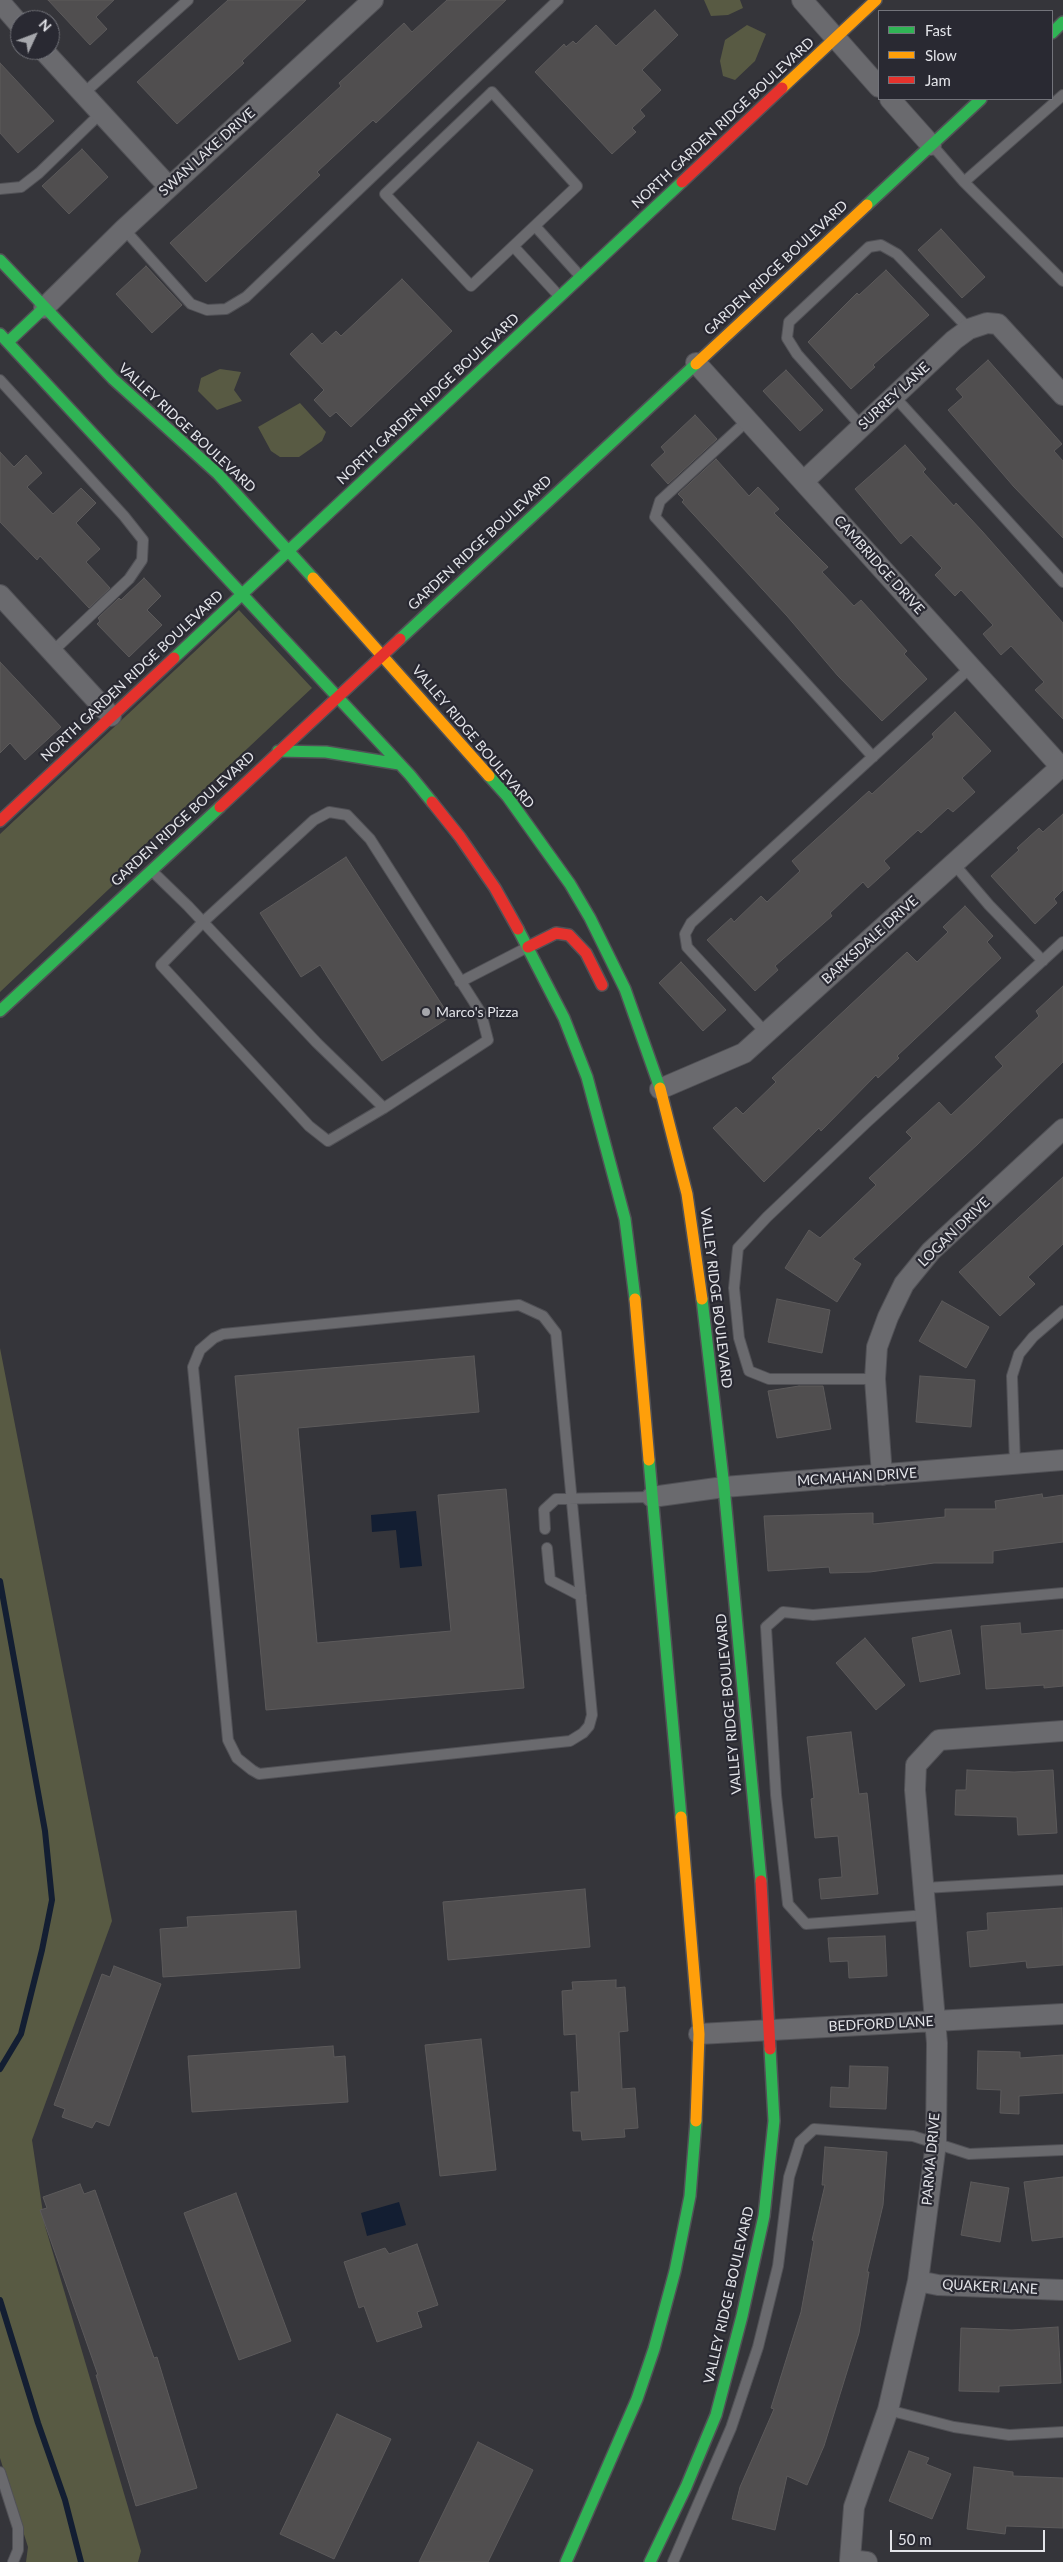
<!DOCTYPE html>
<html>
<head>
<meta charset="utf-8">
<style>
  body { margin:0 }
  #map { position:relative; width:1063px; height:2562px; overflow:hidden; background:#35353a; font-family:Lato,sans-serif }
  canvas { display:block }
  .legend { position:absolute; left:878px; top:10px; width:175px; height:90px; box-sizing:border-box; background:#292932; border:1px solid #73747b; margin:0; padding:6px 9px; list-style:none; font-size:15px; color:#e3e4e9 }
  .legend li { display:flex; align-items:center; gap:10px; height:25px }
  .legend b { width:25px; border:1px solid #73747b }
  .north { position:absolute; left:10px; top:10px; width:50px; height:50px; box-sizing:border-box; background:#292932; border:1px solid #73747b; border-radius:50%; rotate:47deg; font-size:14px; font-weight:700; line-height:20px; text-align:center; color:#e3e4e9 }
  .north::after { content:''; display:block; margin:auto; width:18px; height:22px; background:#a6a7ac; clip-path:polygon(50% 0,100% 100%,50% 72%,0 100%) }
  .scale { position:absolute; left:890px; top:2530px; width:155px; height:22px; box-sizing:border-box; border:2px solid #e3e4e9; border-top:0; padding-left:6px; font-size:15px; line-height:18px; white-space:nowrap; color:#e3e4e9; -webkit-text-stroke:4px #292932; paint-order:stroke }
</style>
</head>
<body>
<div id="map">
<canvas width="1063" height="2562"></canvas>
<ul class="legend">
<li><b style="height:6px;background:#30b455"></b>Fast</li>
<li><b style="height:6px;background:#ff9f0a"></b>Slow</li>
<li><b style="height:6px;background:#e5322d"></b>Jam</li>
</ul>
<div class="north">N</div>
<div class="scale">50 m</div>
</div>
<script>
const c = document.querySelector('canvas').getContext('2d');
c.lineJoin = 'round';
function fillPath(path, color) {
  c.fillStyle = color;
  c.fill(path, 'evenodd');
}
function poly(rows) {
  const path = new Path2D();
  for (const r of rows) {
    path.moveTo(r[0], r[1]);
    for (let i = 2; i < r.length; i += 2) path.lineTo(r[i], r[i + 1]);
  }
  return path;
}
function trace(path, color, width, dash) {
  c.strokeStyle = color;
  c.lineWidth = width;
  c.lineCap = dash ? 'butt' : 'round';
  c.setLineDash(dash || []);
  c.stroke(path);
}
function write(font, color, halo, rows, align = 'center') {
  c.font = font + ' Lato,sans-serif';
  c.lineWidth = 4.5;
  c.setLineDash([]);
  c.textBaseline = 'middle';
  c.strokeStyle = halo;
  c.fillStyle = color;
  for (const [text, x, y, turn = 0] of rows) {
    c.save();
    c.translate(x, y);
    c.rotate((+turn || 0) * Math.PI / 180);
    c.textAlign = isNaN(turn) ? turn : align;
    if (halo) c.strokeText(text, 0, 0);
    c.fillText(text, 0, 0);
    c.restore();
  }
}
const green = poly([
  [704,0,740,0,743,8,728,15,711,16],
  [747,25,766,34,755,61,735,80,723,76,720,61,725,40],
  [220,369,241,372,234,390,242,401,217,410,198,391,201,378],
  [300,403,326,432,322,441,299,457,280,457,271,451,258,427],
  [239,610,312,688,122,866,127,872,0,992,0,834],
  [0,1348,112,1921,32,2140,45,2226,141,2551,138,2562,26,2562,28,2547,0,2458]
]);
const water = poly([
  [416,1511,422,1566,400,1568,396,1530,372,1532,371,1515],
  [399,2202,406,2225,367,2236,361,2213]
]);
const stream = poly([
  [0,1581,45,1831,52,1900,42,1950,21,2034,0,2069],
  [0,2300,38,2423,65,2500,81,2562]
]);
const building = poly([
  [48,0,114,0,96,17,107,29,90,45,48,0],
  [228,0,306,0,242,61,244,63,177,124,137,82,228,0],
  [447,0,506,0,376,123,373,120,317,172,320,175,206,282,170,243,341,86,339,83,404,23,412,32,447,0],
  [655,10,678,35,642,70,661,90,640,110,645,116,632,128,636,132,612,154,535,72,564,44,566,47,573,41,576,44,596,25,616,46,655,10],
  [0,63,54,121,18,153,0,133,0,63],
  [82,149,108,177,69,214,42,186,82,149],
  [941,229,985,277,962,298,918,250,941,229],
  [146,266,182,305,152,333,116,294,146,266],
  [886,270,929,315,873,365,875,367,851,389,808,342,857,293,859,295,886,270],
  [402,279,452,331,351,427,336,412,330,417,314,400,324,390,290,354,312,333,322,344,336,331,341,336,402,279],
  [988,360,1062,444,1054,451,1063,461,1063,538,1014,487,948,410,963,397,956,389,988,360],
  [786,370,823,410,800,431,763,391,786,370],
  [695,415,717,439,668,484,651,465,665,452,661,447,695,415],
  [905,445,926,469,923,472,954,506,956,503,982,531,1063,623,1063,719,1035,690,1044,682,1011,646,1001,655,983,634,993,625,961,590,955,596,935,575,942,568,911,535,901,544,855,489,905,445],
  [0,452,14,467,26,455,42,473,27,487,53,514,81,488,96,503,76,523,100,549,86,562,110,588,89,608,40,556,37,560,0,522,0,452],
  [716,459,749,496,758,487,779,509,774,513,828,567,822,572,854,606,861,600,907,651,904,654,927,679,882,721,838,676,787,616,682,502,684,500,678,494,716,459],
  [144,578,161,596,147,610,162,625,129,657,97,624,100,621,98,618,119,598,121,600,144,578],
  [0,662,61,727,25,760,10,743,0,753,0,662],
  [955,712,991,751,962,778,975,792,953,812,948,808,921,833,918,830,884,861,890,868,868,888,863,882,830,913,832,916,775,966,778,970,755,991,707,940,731,918,734,922,761,896,767,902,800,871,792,861,869,791,872,794,934,737,932,734,955,712],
  [1063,814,1063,890,1054,899,1057,903,1035,924,991,876,1019,850,1017,848,1039,828,1043,832,1063,814],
  [346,857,450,1017,382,1061,320,965,301,977,260,913,346,857],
  [965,906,993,936,987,942,1001,958,897,1056,899,1058,878,1078,876,1075,821,1131,819,1128,764,1182,713,1128,736,1107,743,1114,776,1082,772,1078,907,952,917,962,948,932,943,927,965,906],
  [681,962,726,1010,703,1031,659,983,681,962],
  [1063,986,1063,1062,978,1144,853,1259,861,1264,837,1302,785,1268,809,1230,820,1238,876,1185,869,1178,912,1138,906,1132,939,1102,951,1115,1003,1066,995,1057,1039,1016,1036,1011,1063,986],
  [1063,1177,1063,1244,1028,1277,1035,1284,1000,1316,959,1272,1063,1177],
  [777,1299,830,1310,822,1353,768,1342,777,1299],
  [942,1301,989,1327,966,1368,919,1341,942,1301],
  [474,1356,479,1412,298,1428,317,1643,451,1631,438,1495,506,1489,524,1688,266,1710,235,1376,474,1356],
  [920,1376,975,1380,971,1427,916,1422,920,1376],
  [799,1386,823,1386,831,1429,777,1438,768,1391,799,1386],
  [1042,1494,1043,1498,1063,1495,1063,1542,993,1551,993,1563,934,1563,870,1572,830,1573,829,1567,768,1571,764,1516,873,1513,873,1524,945,1517,945,1509,996,1509,995,1501,1042,1494],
  [1020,1623,1021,1634,1063,1630,1063,1686,1044,1688,1044,1685,986,1689,981,1626,1020,1623],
  [951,1630,960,1674,920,1682,912,1638,951,1630],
  [865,1638,905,1685,876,1710,836,1663,865,1638],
  [851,1732,859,1794,867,1793,878,1894,821,1899,819,1879,842,1877,838,1836,815,1838,811,1799,814,1798,807,1737,851,1732],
  [967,1770,1014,1772,1053,1770,1057,1833,1018,1835,1017,1817,955,1815,956,1790,966,1790,967,1770],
  [585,1889,590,1947,448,1960,443,1902,585,1889],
  [1062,1908,1063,1965,1027,1968,1026,1961,970,1967,967,1932,988,1930,987,1913,1062,1908],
  [296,1911,300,1968,163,1977,160,1929,188,1927,187,1917,296,1911],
  [885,1936,887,1976,849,1978,848,1961,830,1962,828,1938,885,1936],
  [114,1966,161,1984,109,2126,96,2121,92,2128,62,2117,65,2109,54,2105,102,1974,110,1977,114,1966],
  [616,1980,616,1988,625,1987,628,2031,619,2032,622,2089,635,2088,638,2128,624,2129,625,2137,582,2140,581,2131,573,2131,571,2092,579,2092,576,2034,564,2035,562,1991,573,1990,572,1982,616,1980],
  [481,2039,496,2170,440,2176,425,2045,481,2039],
  [333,2046,334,2057,345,2056,348,2102,192,2112,188,2056,333,2046],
  [978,2051,1020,2052,1020,2058,1063,2055,1063,2093,1019,2096,1019,2114,1000,2113,1001,2090,977,2089,978,2051],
  [850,2066,888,2067,886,2109,830,2107,831,2087,849,2088,850,2066],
  [825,2147,887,2152,883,2205,867,2272,869,2272,859,2333,824,2446,807,2485,787,2476,775,2530,732,2519,740,2487,774,2409,771,2408,801,2312,814,2241,812,2240,825,2185,822,2185,825,2147],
  [1063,2177,1063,2237,1032,2241,1024,2182,1063,2177],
  [971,2182,1009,2188,1000,2242,961,2235,971,2182],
  [80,2184,84,2194,95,2190,154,2358,157,2357,197,2488,136,2506,96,2375,98,2375,40,2210,47,2208,43,2197,80,2184],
  [236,2193,291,2341,239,2360,184,2213,236,2193],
  [417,2244,438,2305,417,2312,422,2327,377,2342,364,2306,359,2308,344,2262,385,2248,389,2254,417,2244],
  [1058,2327,1061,2383,999,2386,999,2392,959,2391,961,2328,1012,2330,1058,2327],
  [337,2414,391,2439,334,2559,280,2534,337,2414],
  [478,2442,533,2470,488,2562,419,2562,478,2442],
  [909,2451,929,2458,926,2464,951,2474,932,2519,889,2501,909,2451],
  [974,2467,1013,2472,1013,2476,1063,2478,1063,2528,1006,2526,1005,2534,967,2529,974,2467]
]);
const lane = poly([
  [492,92,577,186,471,286,385,194,492,92],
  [84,93,188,0],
  [932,145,964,182,1063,95],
  [964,182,1063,281],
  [0,189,21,187,39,173,101,113],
  [535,226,580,276],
  [124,229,191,304,207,310,226,309,246,297,558,0],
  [514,247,559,296],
  [0,380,124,516,143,540,142,560,129,579,52,652],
  [894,396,1063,582],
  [748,420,660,501,655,517,873,757],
  [862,427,797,354,787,338,789,322,869,247,881,245,897,254,969,329],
  [954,864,989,905,1043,961],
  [152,871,188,906,203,922,317,1043,384,1108,488,1040,481,1013,370,839,347,815,329,812,314,820,203,922,161,965,309,1126,328,1141,384,1108],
  [460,982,528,947],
  [766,1033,687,947,685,934,691,923,971,667],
  [519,1305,543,1316,556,1333,592,1715,589,1726,583,1733,570,1741,259,1774,252,1770,237,1758,228,1740,193,1367,200,1350,214,1338,223,1334,519,1305],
  [875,1379,769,1379,749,1371,739,1338,734,1288,738,1248,767,1217,866,1123,1063,942],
  [1015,1464,1012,1376,1019,1354,1033,1337,1063,1311],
  [545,1529,544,1510,556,1499,651,1497],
  [547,1548,550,1580,581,1596],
  [924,1888,1063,1880],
  [927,1915,806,1924,788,1904,776,1795,766,1627,783,1612,813,1615,1063,1593],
  [888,2410,954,2427,1009,2435,1063,2432],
  [0,2472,18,2528,18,2550,13,2562],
  [673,2562,731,2428,758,2347,778,2266,789,2177,800,2142,814,2129,913,2136,969,2154,1063,2150]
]);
const street = poly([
  [802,0,879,87],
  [0,2,20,25],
  [43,50,169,187],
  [890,99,931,145],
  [44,308,124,229,373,0],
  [696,363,1061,767],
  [804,481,954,340,969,329,987,323,998,324,1063,395],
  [0,595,111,716],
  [660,1089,744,1053,1063,765],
  [882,1475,875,1379,877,1347,888,1317,904,1284,931,1251,1063,1129],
  [652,1497,724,1487,1063,1460],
  [699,2034,1063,2014],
  [918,2281,938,2285,1063,2290],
  [867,2562,850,2560,854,2507,888,2410,918,2281,936,2143,937,2043,915,1790,916,1765,939,1740,1063,1731]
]);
const fast = poly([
  [1052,33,1063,22],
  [867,205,981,99],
  [0,260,113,379,218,474,313,578],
  [0,334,410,775,432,802],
  [8,342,44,308],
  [400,639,696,364],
  [174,658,682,182],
  [278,751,326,752,399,764],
  [489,776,507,796,570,884,590,918,625,989,660,1088],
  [518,929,564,1018,587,1077,625,1219,635,1299],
  [0,1011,220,807],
  [702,1299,724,1487,761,1881],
  [649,1460,681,1817],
  [566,2562,637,2399,654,2349,675,2271,690,2196,696,2121],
  [650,2562,686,2487,716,2415,742,2316,764,2216,774,2121,770,2049]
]);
const slow = poly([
  [782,88,876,0],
  [696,364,867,205],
  [313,578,489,776],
  [660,1088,687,1194,702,1299],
  [635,1299,649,1460],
  [681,1817,699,2034,696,2121]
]);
const jam = poly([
  [682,182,782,88],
  [432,802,460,837,495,888,518,929],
  [220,807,400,639],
  [0,821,174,658],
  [528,947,556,933,569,935,586,953,602,985],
  [761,1881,770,2049]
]);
const markers = [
  [426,1012,5,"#a6a7ac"]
];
const streetNames = [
  ["NORTH GARDEN RIDGE BOULEVARD",723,123,-43],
  ["SWAN LAKE DRIVE",207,152,-42],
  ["GARDEN RIDGE BOULEVARD",776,268,-43],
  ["SURREY LANE",894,396,-43],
  ["NORTH GARDEN RIDGE BOULEVARD",428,399,-43],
  ["VALLEY RIDGE BOULEVARD",187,428,43],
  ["GARDEN RIDGE BOULEVARD",480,543,-43],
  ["CAMBRIDGE DRIVE",879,565,48],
  ["NORTH GARDEN RIDGE BOULEVARD",132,676,-43],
  ["VALLEY RIDGE BOULEVARD",473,737,50],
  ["GARDEN RIDGE BOULEVARD",183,819,-43],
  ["BARKSDALE DRIVE",870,940,-42],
  ["LOGAN DRIVE",954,1232,-44],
  ["VALLEY RIDGE BOULEVARD",716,1298,83],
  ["MCMAHAN DRIVE",857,1477,-4],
  ["VALLEY RIDGE BOULEVARD",729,1704,-95],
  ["BEDFORD LANE",881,2024,-3],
  ["PARMA DRIVE",931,2159,-85],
  ["QUAKER LANE",990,2287,3],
  ["VALLEY RIDGE BOULEVARD",729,2295,-77]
];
const poiNames = [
  ["Marco's Pizza",436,1012]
];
fillPath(green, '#585a43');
fillPath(water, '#131e32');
trace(stream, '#131e32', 6);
fillPath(building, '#504e4f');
trace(building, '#5c5a5b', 1);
trace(lane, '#515156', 12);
trace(street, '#515156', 22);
trace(fast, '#515156', 14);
trace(slow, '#515156', 14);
trace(jam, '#515156', 14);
trace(lane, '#6a6a6e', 10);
trace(street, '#6a6a6e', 20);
trace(fast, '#30b455', 11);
trace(slow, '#ff9f0a', 11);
trace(jam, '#e5322d', 11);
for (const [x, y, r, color] of markers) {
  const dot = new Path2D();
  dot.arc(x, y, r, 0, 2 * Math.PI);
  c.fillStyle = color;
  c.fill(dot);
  trace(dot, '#292932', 2);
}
write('14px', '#e3e4e9', '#292932', streetNames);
write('14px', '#e3e4e9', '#292932', poiNames, 'left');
</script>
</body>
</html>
